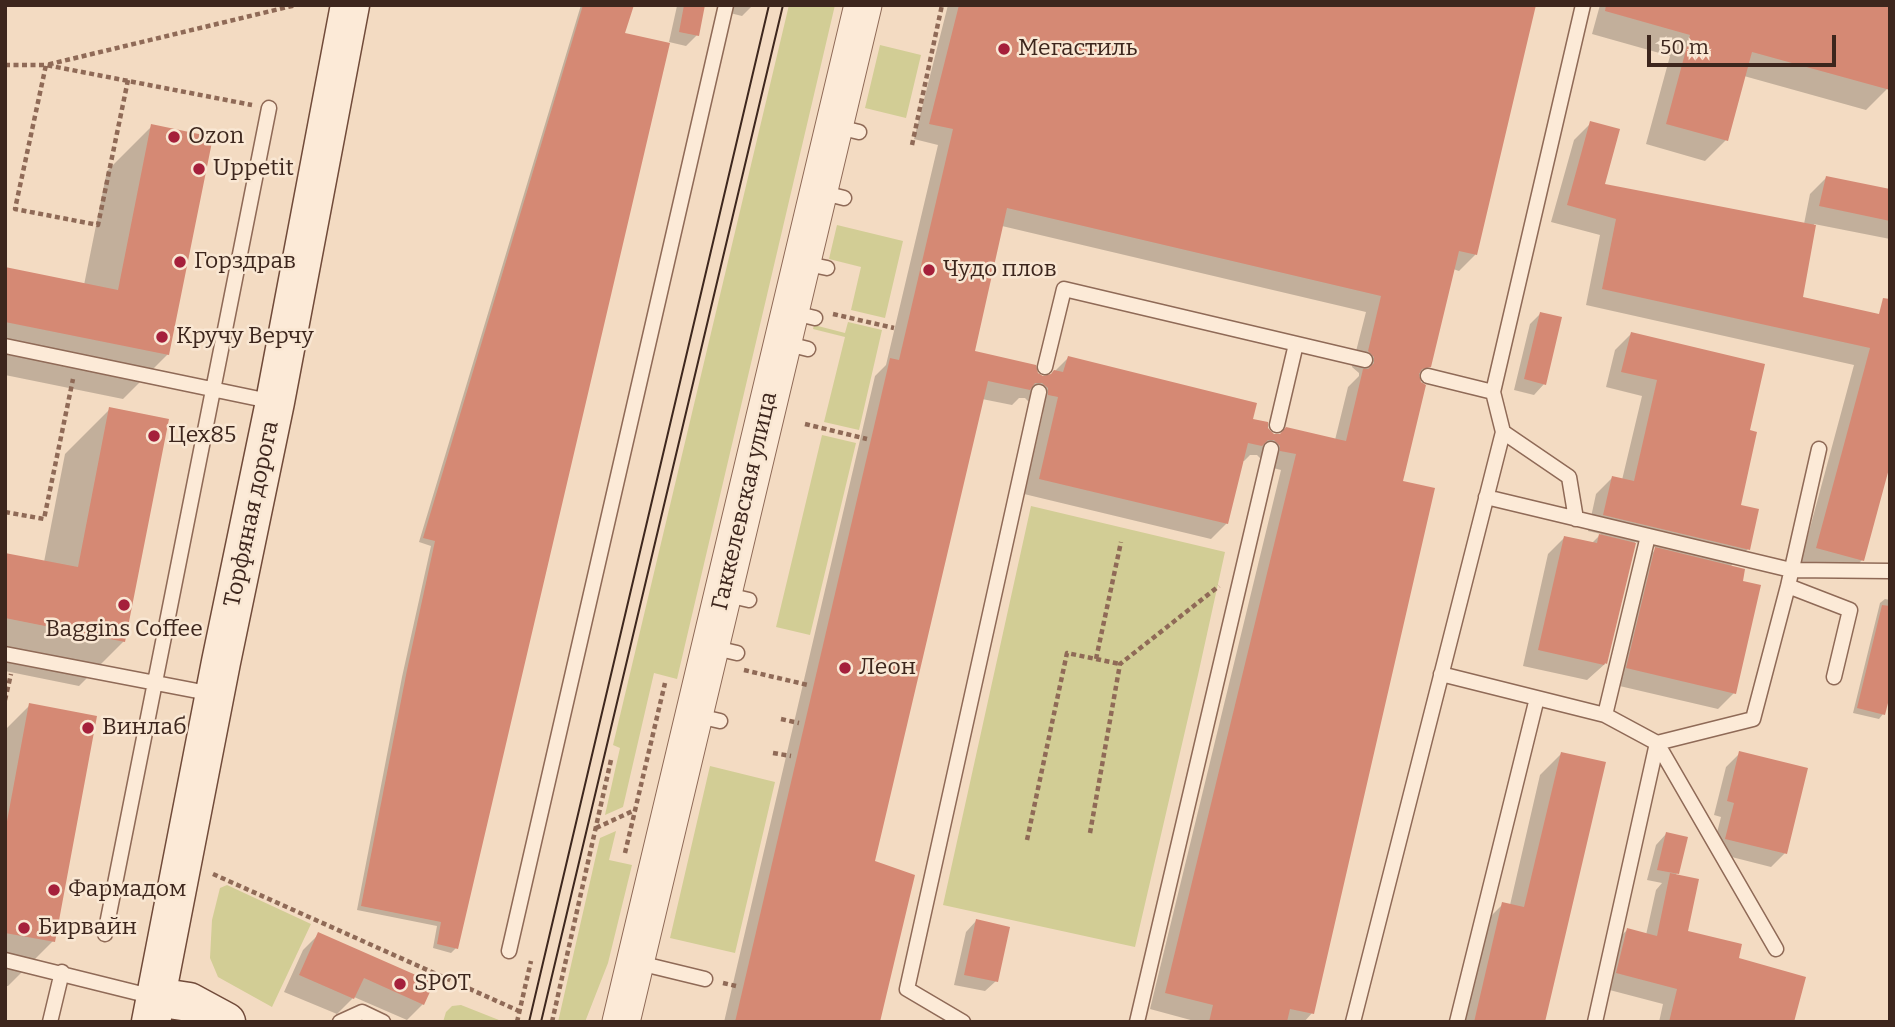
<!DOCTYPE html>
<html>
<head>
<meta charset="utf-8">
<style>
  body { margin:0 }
  #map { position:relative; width:1895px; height:1027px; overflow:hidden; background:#f3dbc2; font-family:Bitter,serif }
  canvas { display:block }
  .frame { position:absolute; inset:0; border:7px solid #3d261d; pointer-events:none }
  .scale { position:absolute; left:1647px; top:35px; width:189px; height:32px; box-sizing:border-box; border:4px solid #3d261d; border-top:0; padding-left:9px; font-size:21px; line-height:24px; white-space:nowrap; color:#3d261d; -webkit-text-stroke:5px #f9e7d3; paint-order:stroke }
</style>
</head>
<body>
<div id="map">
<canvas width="1895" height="1027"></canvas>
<div class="frame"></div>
<div class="scale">50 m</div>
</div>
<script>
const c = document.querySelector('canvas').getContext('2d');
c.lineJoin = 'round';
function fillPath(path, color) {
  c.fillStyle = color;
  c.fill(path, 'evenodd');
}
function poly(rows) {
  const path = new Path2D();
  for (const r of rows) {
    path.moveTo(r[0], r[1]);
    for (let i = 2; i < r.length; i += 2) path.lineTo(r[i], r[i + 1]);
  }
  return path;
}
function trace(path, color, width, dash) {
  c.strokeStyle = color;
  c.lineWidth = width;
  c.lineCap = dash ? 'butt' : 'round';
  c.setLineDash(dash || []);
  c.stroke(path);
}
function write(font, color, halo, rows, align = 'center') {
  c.font = font + ' Bitter,serif';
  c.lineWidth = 5;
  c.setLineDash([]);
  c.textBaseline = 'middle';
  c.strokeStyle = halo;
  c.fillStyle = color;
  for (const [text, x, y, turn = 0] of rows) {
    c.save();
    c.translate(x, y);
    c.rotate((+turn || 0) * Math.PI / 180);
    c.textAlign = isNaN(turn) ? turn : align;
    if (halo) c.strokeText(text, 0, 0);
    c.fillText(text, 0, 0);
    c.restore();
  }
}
const green = poly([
  [789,5,835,5,677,679,654,673,623,807,605,815,620,748,613,745],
  [880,45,921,55,906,118,865,108],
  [837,225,903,241,885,318,851,310,861,267,829,259],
  [848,322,882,330,859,430,824,422,845,337,813,329,814,325,845,333],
  [822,435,856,443,810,635,776,627],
  [1031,506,1225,552,1198,675,1135,947,943,905],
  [710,766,775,782,735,953,670,938],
  [616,831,609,860,632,865,608,963,585,1022,558,1022,600,838],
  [227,885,311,924,272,1007,218,977,210,958,212,920,220,888],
  [461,1005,504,1022,443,1022,446,1012,452,1006]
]);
const shadow = poly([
  [581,5,632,5,623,34,456,948,451,953,433,948,437,926,357,910,402,677,431,546,419,542],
  [703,5,697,35,686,46,669,42,677,6],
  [727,5,753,5,742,16,726,12],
  [948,5,1534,5,1475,255,1459,271,1453,269,1429,366,1418,377,1312,1013,1304,1022,1198,1022,1150,1009,1281,470,1265,466,1264,462,1257,455,1250,455,1244,461,1242,461,1227,523,1211,539,1024,494,1043,413,1033,410,1032,405,1025,398,1019,398,1012,405,982,399,873,862,878,1022,724,1022,875,376,886,365,938,145,914,139],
  [1002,226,1366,312,1352,367,1359,373,1359,376,1348,387,1335,440,1273,436,1251,420,1068,358,1050,376,1043,378,973,353],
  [1600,5,1890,5,1890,78,1887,89,1866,110,1744,76,1726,140,1705,161,1646,144,1670,56,1592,34],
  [1591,123,1602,185,1804,224,1810,194,1826,178,1890,191,1890,239,1814,224,1801,299,1877,316,1862,560,1846,577,1800,565,1854,365,1586,305,1600,235,1551,222,1574,140],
  [152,126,168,354,123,399,5,375,5,269,84,285,107,171],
  [1540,314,1544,384,1534,395,1514,390,1530,324],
  [1631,334,1747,431,1739,506,1748,549,1730,567,1734,693,1718,709,1611,684,1640,565,1657,548,1635,542,1606,663,1587,680,1523,666,1548,554,1564,538,1591,544,1601,534,1588,531,1596,494,1612,478,1622,480,1642,396,1606,387,1615,350],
  [110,409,124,641,79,686,5,671,5,555,44,562,65,454],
  [1885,599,1890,600,1890,688,1883,714,1879,719,1853,713,1880,603],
  [30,705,53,941,8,986,5,986,5,730],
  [1740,753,1785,853,1771,867,1712,852,1721,817,1714,815,1726,767],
  [1561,754,1543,1022,1459,1022,1482,925,1503,904,1510,905,1540,775],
  [1666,834,1677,873,1675,876,1686,932,1737,959,1792,1022,1659,1022,1663,1004,1602,988,1612,945,1627,930,1646,935,1656,890,1662,883,1647,880,1656,845],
  [976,921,996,981,985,991,954,985,966,932],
  [319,934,423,1004,407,1020,354,997,337,1014,284,992,303,950]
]);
const building = poly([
  [583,5,634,5,625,33,670,43,458,949,437,944,441,922,361,906,407,670,435,541,423,538],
  [684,5,705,5,699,36,679,32],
  [959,5,1536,5,1477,255,1459,251,1431,367,1422,369,1419,374,1421,382,1426,385,1403,481,1435,488,1314,1014,1290,1009,1287,1022,1209,1022,1213,1005,1165,993,1296,454,1280,451,1280,446,1274,440,1268,440,1262,446,1248,443,1228,524,1039,479,1058,397,1048,395,1048,388,1042,383,1035,383,1030,390,988,381,875,861,915,875,880,1022,735,1022,890,358,899,360,953,129,929,124],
  [1007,208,1381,296,1368,351,1374,357,1374,363,1368,369,1363,369,1346,441,1286,427,1280,434,1274,434,1268,428,1268,422,1253,419,1257,403,1068,356,1063,372,1054,370,1051,374,1043,376,1038,373,1036,365,975,351],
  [1606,5,1890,5,1890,90,1752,52,1728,141,1666,124,1690,35,1605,11],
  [1590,121,1620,129,1605,184,1816,225,1803,297,1879,314,1883,298,1890,299,1890,465,1864,561,1816,548,1870,348,1602,289,1616,219,1567,205],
  [151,124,213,137,169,355,5,322,5,267,118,290],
  [1826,176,1890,189,1890,221,1819,206],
  [1540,312,1562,317,1546,385,1524,379],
  [1631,332,1765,364,1750,430,1757,432,1741,505,1759,509,1750,550,1603,515,1612,476,1634,481,1657,380,1621,372],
  [109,407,169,419,125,642,5,618,5,553,78,567],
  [1599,534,1636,543,1607,664,1605,663,1604,665,1538,650,1564,536,1597,543],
  [1655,547,1745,569,1743,581,1761,585,1736,694,1626,668],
  [1882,605,1890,606,1890,695,1885,715,1857,708],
  [29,703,97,716,55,942,5,933,5,832],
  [1739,751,1808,768,1787,854,1725,839,1734,803,1727,801],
  [1561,752,1606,762,1545,1022,1474,1022,1502,902,1524,907],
  [1666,832,1688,837,1679,874,1657,870],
  [1670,873,1699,879,1688,931,1742,944,1739,958,1806,977,1794,1022,1669,1022,1677,989,1616,973,1627,928,1657,936],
  [976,919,1010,927,998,982,964,975],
  [318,932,434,983,424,1005,364,978,354,999,299,975]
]);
const path = poly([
  [5,65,46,65,252,105],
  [128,80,98,225,15,209,46,65,296,5],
  [912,145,942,5],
  [833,314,894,328],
  [805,424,867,439],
  [5,512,44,519,73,379],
  [1096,659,1121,542],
  [744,670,808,685],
  [5,700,11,674],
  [781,719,799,723],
  [773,753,791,756],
  [596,828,635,810],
  [1090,833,1120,664,1219,586],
  [1027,840,1067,653,1120,664],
  [625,853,665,683],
  [213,874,519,1011],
  [723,983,736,986],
  [517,1022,531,961],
  [552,1022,611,760]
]);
const service = poly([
  [834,126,859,132],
  [820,192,844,198],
  [803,263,827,268],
  [790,312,815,318],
  [784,343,808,349],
  [5,346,274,402],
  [1045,367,1064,289,1365,360],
  [1428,376,1493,392],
  [1277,425,1296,344],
  [1486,497,1791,570,1890,571],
  [1576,519,1569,477,1503,432,1493,392,1583,5],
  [1788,586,1850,610,1834,677],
  [723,594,749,600],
  [711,647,737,653],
  [5,654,213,694],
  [1441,674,1605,715,1657,743,1753,719,1788,586,1819,449],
  [694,715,720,721],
  [1605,715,1648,536],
  [1657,743,1776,949],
  [105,934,269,108],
  [509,951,726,5],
  [5,960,154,997],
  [635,962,705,979],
  [50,1022,62,972],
  [340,1022,362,1012,383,1022],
  [963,1022,907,989,1039,392],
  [1137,1022,1271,449],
  [1353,1022,1503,432],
  [1457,1022,1537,698],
  [1595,1022,1657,743]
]);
const tertiary = poly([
  [621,1022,863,5]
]);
const secondary = poly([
  [156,997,189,1002,226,1022],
  [151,1022,221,662,275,402,350,5]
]);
const tram = poly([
  [529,1022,769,5],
  [541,1022,783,5]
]);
const markers = [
  [1004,49,7,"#a5203b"],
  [174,137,7,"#a5203b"],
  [199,169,7,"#a5203b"],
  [180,262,7,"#a5203b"],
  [929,270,7,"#a5203b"],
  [162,337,7,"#a5203b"],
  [154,436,7,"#a5203b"],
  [124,605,7,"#a5203b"],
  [845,668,7,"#a5203b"],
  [88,728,7,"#a5203b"],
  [54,890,7,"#a5203b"],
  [24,928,7,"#a5203b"],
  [400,984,7,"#a5203b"]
];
const poiNames = [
  ["Мегастиль",1018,49],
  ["Ozon",188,137],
  ["Uppetit",213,169],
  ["Горздрав",194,262],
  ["Чудо плов",943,270],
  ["Кручу Верчу",176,337],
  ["Цех85",168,436],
  ["Baggins Coffee",124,630,"center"],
  ["Леон",859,668],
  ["Винлаб",102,728],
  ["Фармадом",68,890],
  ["Бирвайн",38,928],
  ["SPOT",414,984]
];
const streetNames = [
  ["Гаккелевская улица",745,501,-77],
  ["Торфяная дорога",252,514,-78]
];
fillPath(green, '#d2cd95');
fillPath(shadow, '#0003');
fillPath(building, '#d58974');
trace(service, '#8f6a57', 17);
trace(tertiary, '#8f6a57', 39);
trace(secondary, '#714b3a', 41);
trace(path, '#8f6a57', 4.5, [5, 3.5]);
trace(service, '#fcead7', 14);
trace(tertiary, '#fcead7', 37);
trace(secondary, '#fcead7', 38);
trace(tram, '#3d261d', 2);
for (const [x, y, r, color] of markers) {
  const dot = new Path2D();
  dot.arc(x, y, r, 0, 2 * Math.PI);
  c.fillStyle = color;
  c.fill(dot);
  trace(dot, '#f9e7d3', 2.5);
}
write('23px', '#3d261d', '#f9e7d3', poiNames, 'left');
write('23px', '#3d261d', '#f9e7d3', streetNames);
</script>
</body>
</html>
